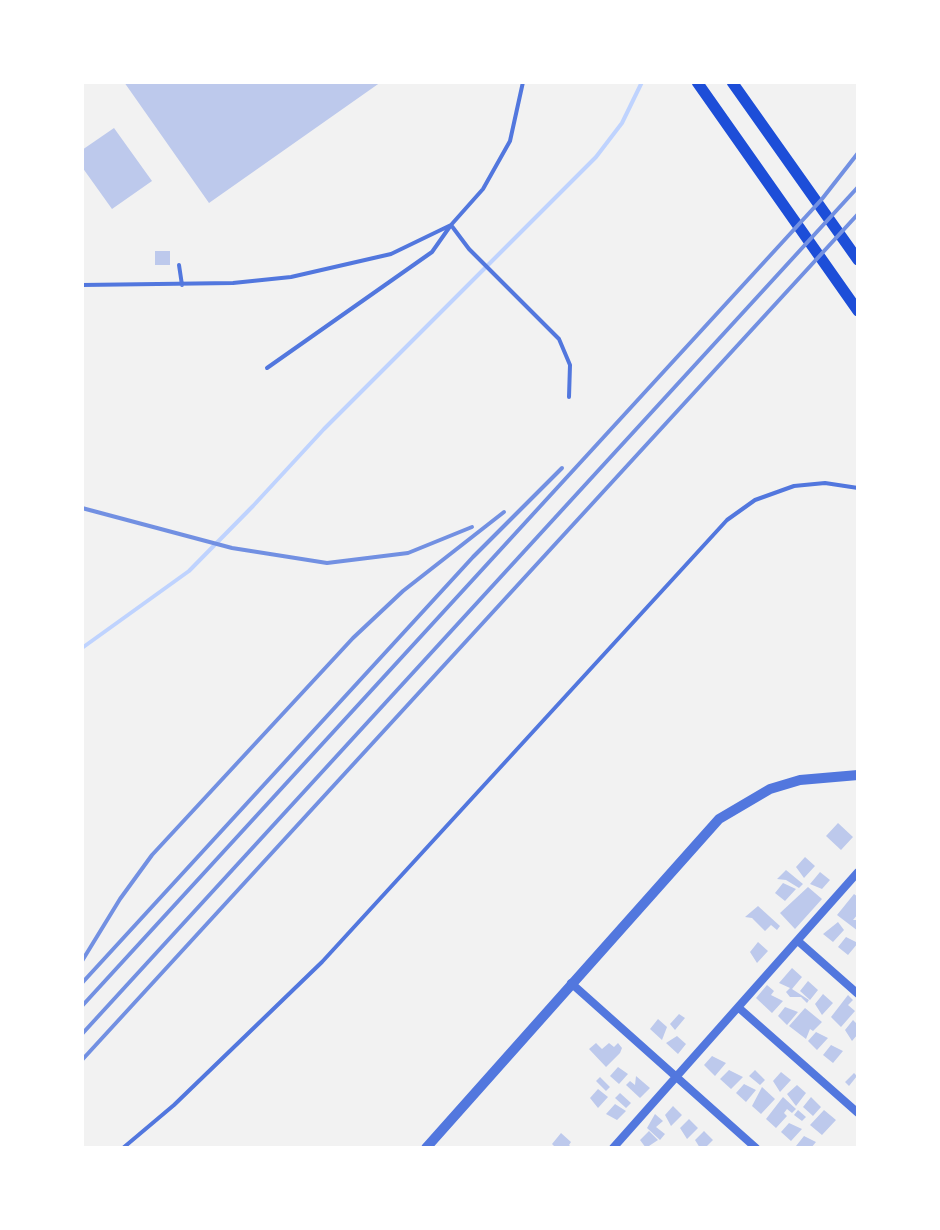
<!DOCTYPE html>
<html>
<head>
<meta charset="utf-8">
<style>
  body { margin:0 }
  #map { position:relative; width:940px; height:1230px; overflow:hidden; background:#f2f2f2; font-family:Inter,sans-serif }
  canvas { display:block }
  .frame { position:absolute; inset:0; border:84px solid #fff; pointer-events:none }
</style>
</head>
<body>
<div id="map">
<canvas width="940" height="1230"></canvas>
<div class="frame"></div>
</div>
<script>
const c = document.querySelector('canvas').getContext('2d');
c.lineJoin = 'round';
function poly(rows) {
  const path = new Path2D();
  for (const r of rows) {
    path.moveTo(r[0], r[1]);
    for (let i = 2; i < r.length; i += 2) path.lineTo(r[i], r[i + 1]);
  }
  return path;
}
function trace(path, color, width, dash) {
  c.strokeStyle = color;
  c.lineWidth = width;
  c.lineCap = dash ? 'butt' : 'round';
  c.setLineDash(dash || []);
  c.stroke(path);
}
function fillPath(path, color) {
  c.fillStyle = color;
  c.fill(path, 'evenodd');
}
const stream = poly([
  [82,648,189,571,253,506,324,429,596,157,622,123,642,82]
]);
const building = poly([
  [124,82,381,82,209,203],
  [114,128,152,181,112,209,82,167,82,150],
  [155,251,170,251,170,265,155,265],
  [838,823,853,837,841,850,826,836],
  [805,857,815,866,804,878,796,867],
  [786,870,803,884,799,888,786,880,777,879],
  [820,872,830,880,822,889,810,884],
  [783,883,796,889,785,901,775,893],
  [808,887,822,899,795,929,780,913],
  [854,894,858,897,858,914,853,920,858,920,858,931,837,915],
  [758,906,780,926,777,930,771,925,765,931,752,918,745,917],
  [838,922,844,930,833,942,823,934],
  [846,937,858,943,848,955,838,947],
  [758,942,768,951,757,963,750,952],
  [792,968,802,977,792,989,809,1000,807,1003,801,997,790,997,786,992,790,988,779,983],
  [808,981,818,990,810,1000,800,991],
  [767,985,774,991,771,995,783,1001,772,1013,756,998],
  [823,994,833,1003,822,1015,815,1004],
  [848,995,853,1000,848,1005,855,1011,841,1027,831,1017],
  [785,1007,798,1012,787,1025,778,1016],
  [805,1008,822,1022,813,1031,810,1029,806,1039,789,1026],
  [679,1014,685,1018,675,1030,670,1024],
  [658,1019,667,1027,662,1040,650,1029],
  [853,1020,858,1025,858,1034,852,1041,845,1030],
  [816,1032,828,1038,817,1050,808,1041],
  [677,1036,686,1044,678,1054,666,1043],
  [596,1043,602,1049,609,1043,614,1047,618,1043,622,1048,620,1053,606,1067,589,1049],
  [831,1045,843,1051,833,1063,823,1055],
  [712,1056,726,1063,715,1076,704,1065],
  [618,1067,628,1074,619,1084,610,1076],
  [729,1070,743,1077,731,1089,720,1079],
  [755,1070,765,1080,760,1085,749,1076],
  [781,1072,791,1080,780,1092,773,1081],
  [854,1073,857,1076,849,1086,845,1082],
  [636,1076,650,1088,640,1098,626,1085,630,1081,635,1085],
  [600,1077,610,1087,606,1091,596,1081],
  [744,1084,756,1090,746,1102,736,1093],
  [797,1085,806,1093,796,1106,787,1094],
  [762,1087,775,1099,761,1114,752,1106],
  [598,1089,608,1097,598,1108,590,1098],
  [620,1093,631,1103,626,1108,615,1098],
  [783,1097,796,1109,792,1113,787,1109,784,1113,787,1116,776,1128,766,1119],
  [811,1097,821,1107,813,1116,803,1107],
  [615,1104,626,1111,617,1120,606,1114],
  [673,1106,682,1115,671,1126,665,1115],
  [798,1110,806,1117,802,1121,794,1115],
  [824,1110,836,1120,822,1135,810,1125],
  [655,1114,663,1121,656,1127,665,1134,660,1140,647,1128],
  [689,1119,698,1128,687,1139,680,1128],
  [789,1123,802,1129,791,1141,781,1132],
  [649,1131,658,1140,646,1148,640,1140],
  [704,1131,713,1140,705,1148,700,1148,695,1140],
  [561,1133,571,1142,569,1145,572,1148,556,1148,552,1144],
  [804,1136,816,1142,811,1148,796,1146]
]);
const service = poly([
  [179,265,182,285],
  [82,285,233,283,291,277,391,254,451,225,483,189,510,141,523,82],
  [267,368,432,252,451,225,469,249,559,339,570,365,569,397],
  [123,1148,174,1105,322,962,727,520,755,500,794,486,825,483,858,488]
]);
const minor = poly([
  [798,941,858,994],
  [571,983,756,1148],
  [739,1008,858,1113],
  [613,1148,858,872]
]);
const tertiary = poly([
  [426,1148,719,819,770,789,800,780,858,775]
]);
const secondary = poly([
  [697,82,858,311],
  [732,82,858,260]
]);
const rail = poly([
  [82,508,232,548,327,563,408,553,472,527],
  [82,961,120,899,152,855,353,638,403,591,504,512],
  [82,983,473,557,562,468],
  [82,1006,822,199,858,153],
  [82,1034,858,187],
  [82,1060,858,214]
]);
trace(stream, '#bfd3fe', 4);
fillPath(building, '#bdc9ec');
trace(service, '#5277de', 4);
trace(minor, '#5277de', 8);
trace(tertiary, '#5277de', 10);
trace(secondary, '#1d4ed8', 11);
trace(rail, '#7290e2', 4);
</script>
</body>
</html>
